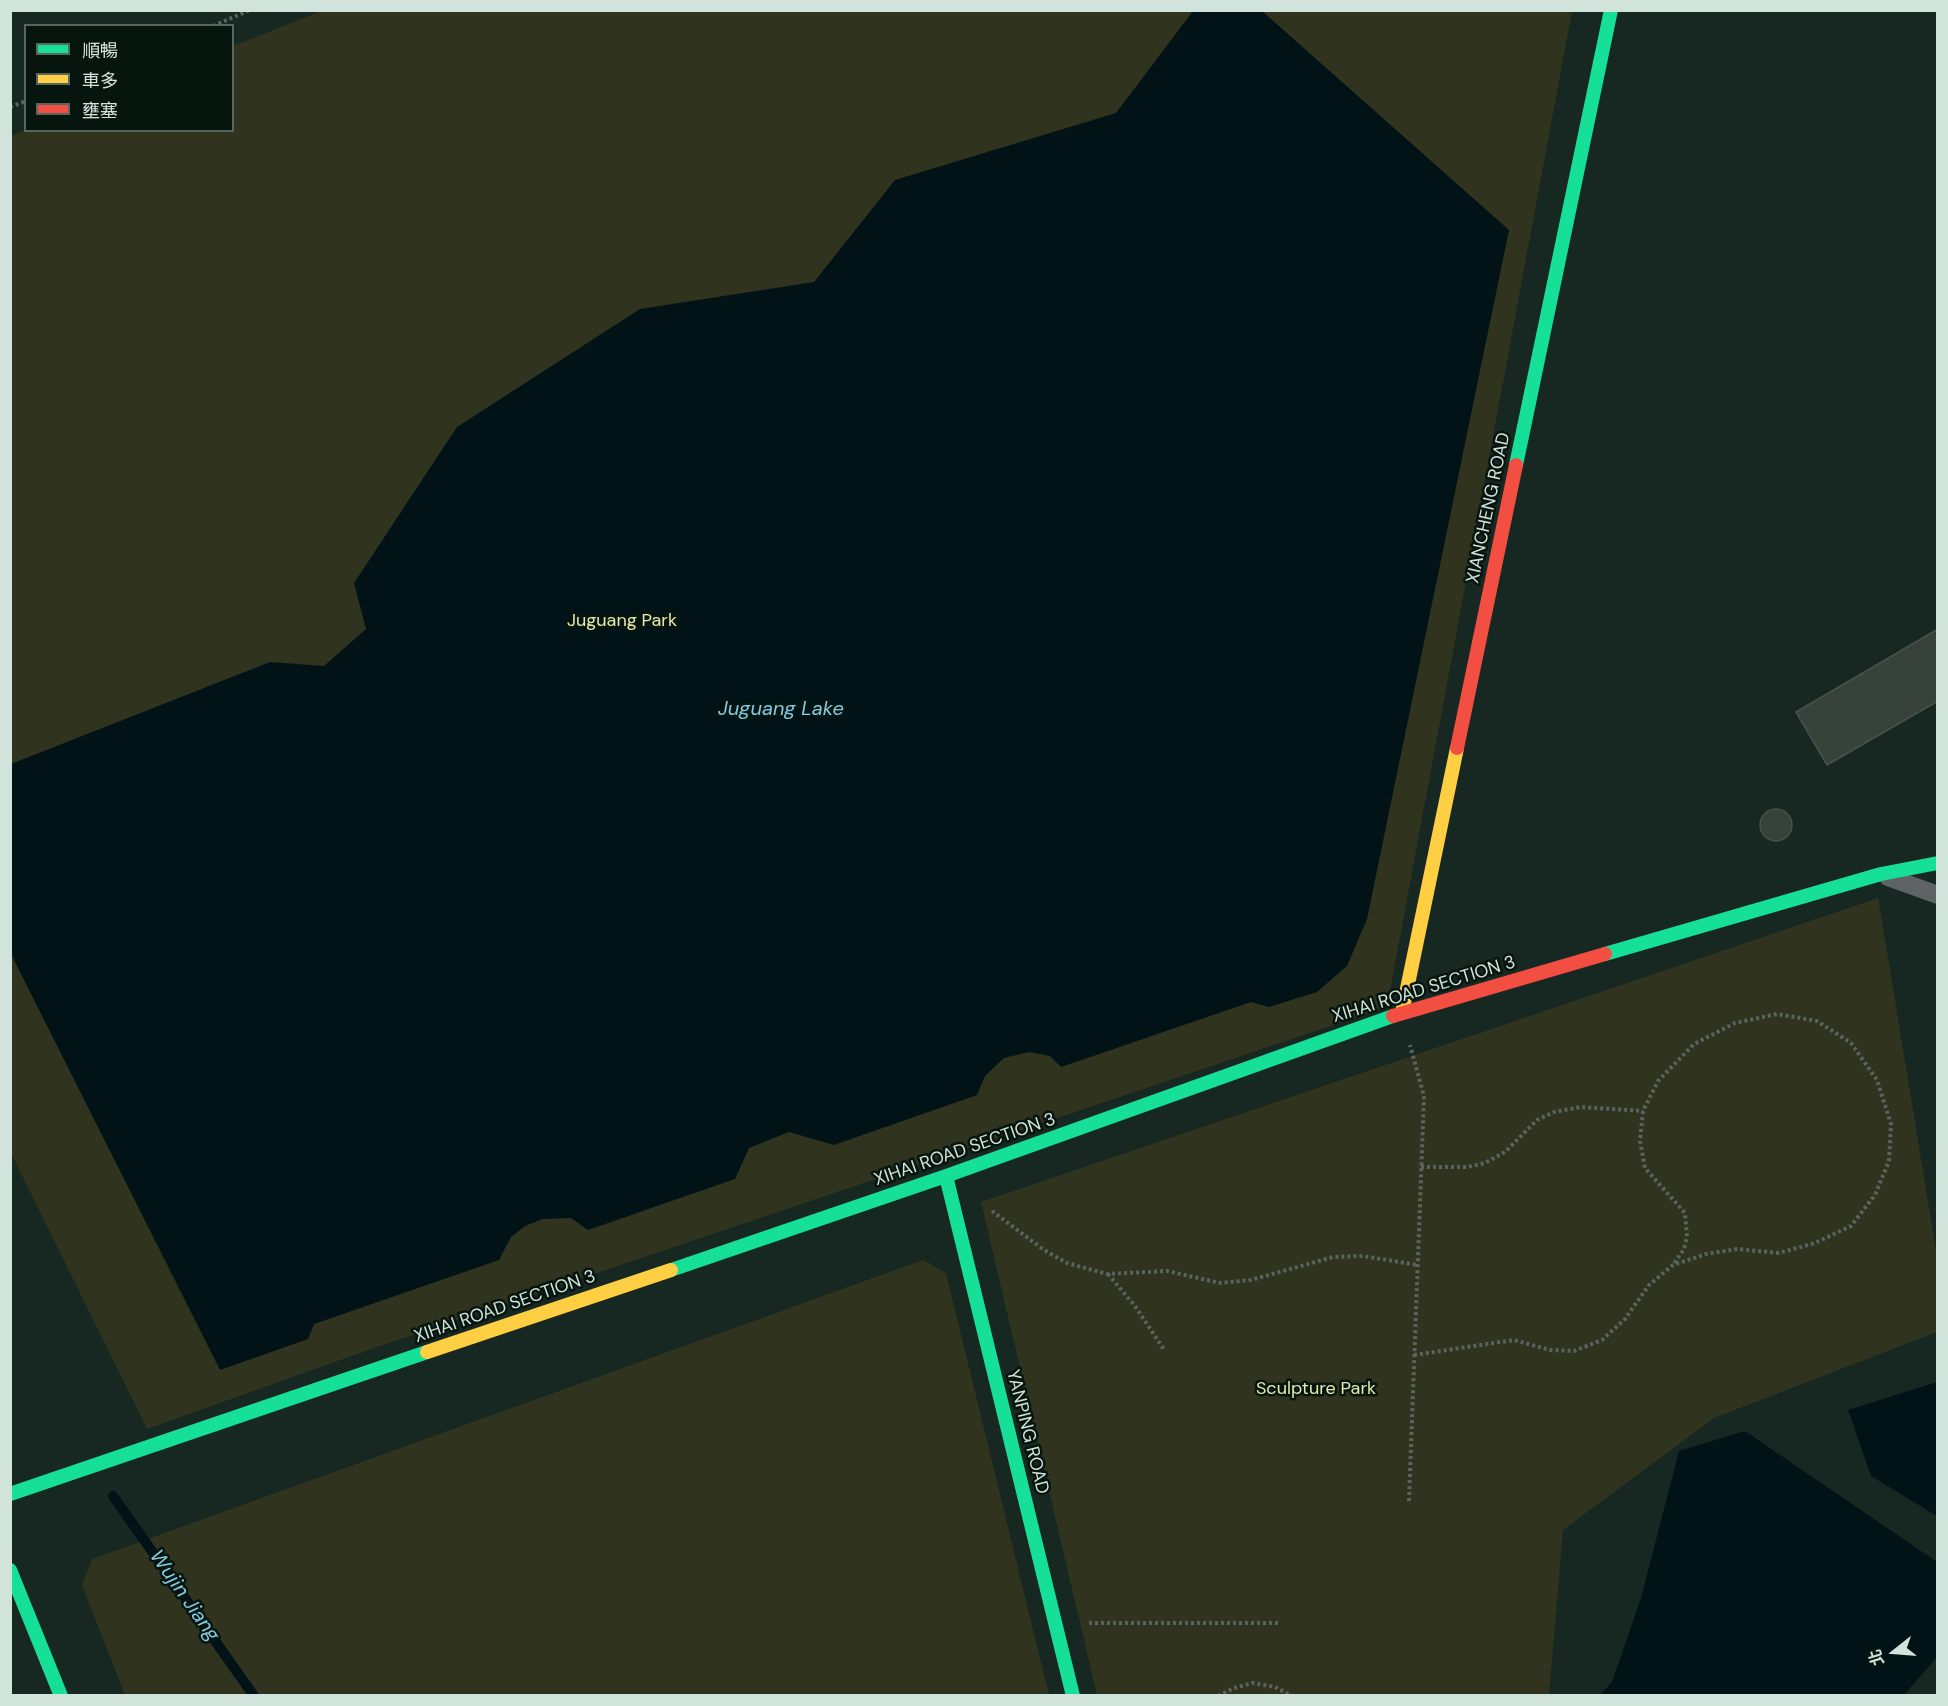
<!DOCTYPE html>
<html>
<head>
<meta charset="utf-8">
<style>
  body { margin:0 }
  #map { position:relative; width:1948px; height:1706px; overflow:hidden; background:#172822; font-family:"DM Sans","Noto Sans TC",sans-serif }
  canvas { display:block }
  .frame { position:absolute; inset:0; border:12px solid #d1e4db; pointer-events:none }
  .legend { position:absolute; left:24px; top:24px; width:210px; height:108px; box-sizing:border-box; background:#07150f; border:2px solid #586861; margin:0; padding:8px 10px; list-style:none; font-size:18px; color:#d1e4db }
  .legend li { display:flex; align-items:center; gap:12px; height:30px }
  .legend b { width:30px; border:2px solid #586861 }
  .north { position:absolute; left:1864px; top:1622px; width:60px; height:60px; -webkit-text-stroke:4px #07150f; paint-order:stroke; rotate:253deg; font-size:16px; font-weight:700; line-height:24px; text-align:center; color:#d1e4db }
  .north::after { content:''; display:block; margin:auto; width:21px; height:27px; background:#d1e4db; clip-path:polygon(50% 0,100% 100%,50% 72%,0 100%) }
</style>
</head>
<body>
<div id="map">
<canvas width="1948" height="1706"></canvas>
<div class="frame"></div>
<ul class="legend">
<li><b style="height:8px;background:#16e098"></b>順暢</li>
<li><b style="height:8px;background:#ffcf43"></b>車多</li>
<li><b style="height:8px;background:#f24e42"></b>壅塞</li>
</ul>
<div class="north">北</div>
</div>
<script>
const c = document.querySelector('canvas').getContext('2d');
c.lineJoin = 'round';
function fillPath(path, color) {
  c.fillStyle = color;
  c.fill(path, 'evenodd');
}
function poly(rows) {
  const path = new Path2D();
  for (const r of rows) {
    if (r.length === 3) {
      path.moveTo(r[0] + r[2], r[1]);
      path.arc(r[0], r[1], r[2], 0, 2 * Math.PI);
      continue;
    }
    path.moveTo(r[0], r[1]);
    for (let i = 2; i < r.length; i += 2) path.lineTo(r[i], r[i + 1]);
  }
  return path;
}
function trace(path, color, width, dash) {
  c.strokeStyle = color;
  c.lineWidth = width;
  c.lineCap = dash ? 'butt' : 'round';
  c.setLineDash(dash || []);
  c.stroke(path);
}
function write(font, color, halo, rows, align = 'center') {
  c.font = font + ' "DM Sans",sans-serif';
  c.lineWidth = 5;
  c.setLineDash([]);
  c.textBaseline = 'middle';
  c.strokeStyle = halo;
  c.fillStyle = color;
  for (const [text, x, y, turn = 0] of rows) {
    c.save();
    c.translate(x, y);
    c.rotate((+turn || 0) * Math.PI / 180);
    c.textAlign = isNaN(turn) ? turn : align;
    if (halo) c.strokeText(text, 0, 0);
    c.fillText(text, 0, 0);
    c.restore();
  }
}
const green = poly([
  [321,11,1572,11,1387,1007,374,1348,147,1429,11,1153,11,136,25,130,232,130,233,46],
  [1878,898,1937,1255,1937,1332,1714,1418,1563,1530,1549,1695,1097,1695,981,1202],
  [923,1260,946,1273,1049,1695,125,1695,82,1585,92,1559]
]);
const water = poly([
  [1193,11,1262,11,1509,230,1367,919,1347,966,1317,992,1269,1007,1251,1002,1061,1067,1050,1056,1029,1052,1004,1058,985,1076,977,1095,834,1145,789,1132,749,1148,735,1179,588,1230,571,1218,543,1219,525,1226,511,1237,499,1260,314,1324,308,1339,220,1370,11,954,11,764,270,662,324,666,366,629,354,583,457,427,640,309,814,282,895,180,1116,113],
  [1937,1382,1938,1382,1937,1516,1871,1476,1848,1410],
  [1745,1431,1937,1562,1937,1657,1904,1695,1600,1695,1612,1682,1641,1598,1679,1451]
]);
const stream = poly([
  [113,1496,254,1696]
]);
const building = poly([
  [1938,629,1938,701,1827,765,1796,712,1938,629],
  [1776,825,16]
]);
const path = poly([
  [213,26,250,10],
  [10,107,26,101],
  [1421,1167,1467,1167,1485,1163,1505,1152,1537,1120,1554,1112,1581,1107,1643,1111],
  [992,1211,1044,1250,1067,1263,1107,1274,1167,1271,1220,1283,1251,1280,1333,1257,1363,1256,1417,1265],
  [1108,1274,1135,1306,1165,1351],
  [1414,1355,1514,1340,1550,1350,1574,1351,1602,1340,1625,1319,1649,1285,1673,1265,1706,1254,1737,1249,1779,1253,1815,1243,1851,1226,1875,1195,1889,1161,1891,1124,1877,1080,1851,1043,1817,1021,1777,1014,1735,1023,1694,1044,1658,1081,1643,1111,1640,1141,1645,1168,1685,1213,1687,1237,1684,1249,1673,1265],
  [1409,1501,1424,1096,1410,1045],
  [1089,1623,1280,1623],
  [1218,1696,1234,1688,1253,1683,1275,1687,1292,1696]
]);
const lane = poly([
  [1888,877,1938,895]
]);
const fast = poly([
  [1516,465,1611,10],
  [1605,954,1881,874,1938,863],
  [946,1176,1073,1696],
  [671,1270,946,1176,1393,1016],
  [10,1494,427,1352],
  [10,1570,61,1696]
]);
const slow = poly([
  [1402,1013,1457,748],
  [427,1352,671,1270]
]);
const jam = poly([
  [1457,748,1516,465],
  [1393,1016,1605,954]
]);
const streetNames = [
  ["XIANCHENG ROAD",1489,508,-78],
  ["XIHAI ROAD SECTION 3",1424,990,-17],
  ["XIHAI ROAD SECTION 3",965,1150,-19],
  ["XIHAI ROAD SECTION 3",505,1307,-19],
  ["YANPING ROAD",1027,1432,76]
];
const parkNames = [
  ["Juguang Park",622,621],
  ["Sculpture Park",1316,1389]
];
const waterNames = [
  ["Juguang Lake",781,710],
  ["Wujin Jiang",184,1596,55]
];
fillPath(green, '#30331e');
fillPath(water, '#021318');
trace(stream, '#021318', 10);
fillPath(building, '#37423b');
trace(building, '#47524a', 1.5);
trace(path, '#596460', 4, [3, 3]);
trace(lane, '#5e6463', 18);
trace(fast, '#16e098', 14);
trace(slow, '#ffcf43', 14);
trace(jam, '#f24e42', 14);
write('18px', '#d1e4db', '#07150f', streetNames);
write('18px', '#e6eaad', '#07150f', parkNames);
write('italic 20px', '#83cbe4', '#07150f', waterNames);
</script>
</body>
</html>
